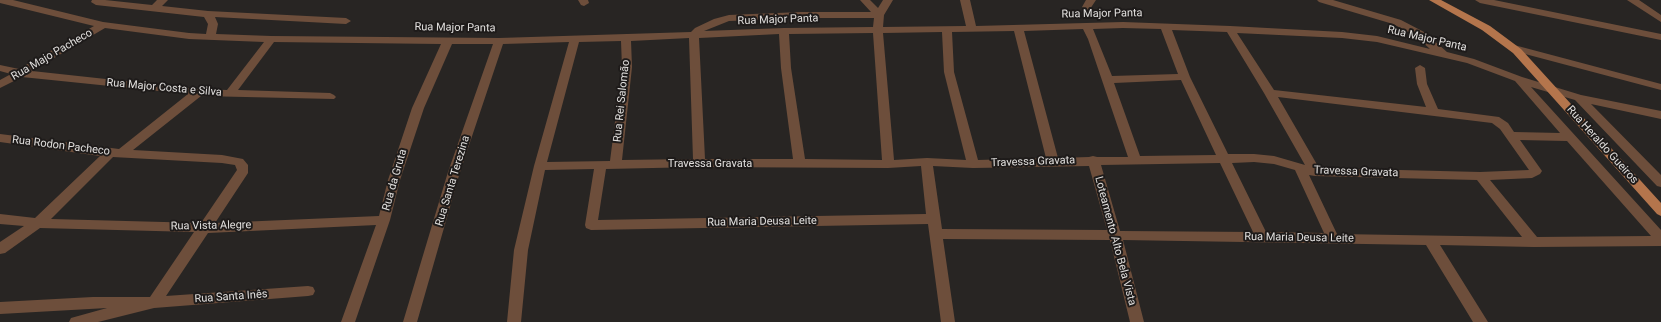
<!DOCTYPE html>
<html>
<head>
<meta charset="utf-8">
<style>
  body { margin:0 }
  canvas { display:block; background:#282523 }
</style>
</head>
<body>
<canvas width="1661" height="322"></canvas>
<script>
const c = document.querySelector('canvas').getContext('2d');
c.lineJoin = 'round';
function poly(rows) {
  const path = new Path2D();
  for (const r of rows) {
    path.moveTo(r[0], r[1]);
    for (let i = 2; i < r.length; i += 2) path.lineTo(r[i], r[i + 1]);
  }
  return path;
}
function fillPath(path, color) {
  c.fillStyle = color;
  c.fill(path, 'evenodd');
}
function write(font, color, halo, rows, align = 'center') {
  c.font = font + ' Roboto,sans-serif';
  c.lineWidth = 4;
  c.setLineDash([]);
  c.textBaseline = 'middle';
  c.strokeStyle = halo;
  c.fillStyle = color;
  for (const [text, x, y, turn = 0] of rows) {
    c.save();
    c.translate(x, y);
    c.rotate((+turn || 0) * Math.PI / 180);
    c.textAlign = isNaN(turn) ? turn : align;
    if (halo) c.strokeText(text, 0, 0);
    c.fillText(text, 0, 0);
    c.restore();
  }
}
const minor = poly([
  [0,0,13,0,103,22,189,33,206,34,208,24,204,17,96,5,91,2,92,0,105,0,152,5,157,0,168,0,162,6,208,11,346,18,351,21,346,24,215,17,218,24,216,34,271,36,499,38,691,32,695,28,714,19,729,15,801,12,871,12,860,0,870,0,878,8,883,0,893,0,884,15,883,27,966,26,960,0,970,0,976,26,1123,22,1230,26,1342,32,1377,36,1430,49,1416,36,1393,24,1319,2,1317,0,1333,0,1401,20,1424,32,1447,52,1474,59,1522,77,1581,95,1661,111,1661,119,1591,104,1661,175,1661,187,1657,186,1575,100,1531,87,1661,230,1661,246,1534,247,1440,245,1488,322,1473,322,1426,245,1123,240,1144,322,1130,322,1110,240,943,239,955,322,941,322,928,224,591,230,586,228,585,225,594,169,545,170,528,250,521,322,507,322,514,250,534,166,569,42,503,44,460,172,417,322,403,322,448,172,493,44,452,44,424,108,400,180,390,220,355,322,341,322,376,225,208,233,166,296,308,286,313,287,315,291,313,295,308,296,154,308,98,322,69,322,71,318,107,308,0,314,0,302,93,297,150,297,194,232,40,228,5,253,0,254,0,242,24,226,0,224,0,214,35,218,100,156,0,142,0,134,119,149,188,94,22,77,0,88,0,80,11,74,0,71,0,65,19,69,94,26,0,3,0,0],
  [801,18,874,18,873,27,784,28,704,31,729,21,801,18],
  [105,28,189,39,264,42,227,90,198,89,32,71,105,28],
  [1123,28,1161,29,1178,74,1112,76,1093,29,1123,28],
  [1083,29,1088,39,1128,157,1097,157,1093,156,1089,157,1058,158,1024,31,1083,29],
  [1172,30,1227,32,1264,93,1305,165,1274,156,1254,154,1228,154,1190,77,1172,30],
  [1014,31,1046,158,978,160,954,72,952,32,1014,31],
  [942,32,944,72,966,160,927,158,894,160,883,33,942,32],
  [873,33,882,160,805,159,791,68,789,34,873,33],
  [1237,33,1342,38,1377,42,1467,63,1515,81,1560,133,1514,132,1508,123,1499,117,1438,109,1427,84,1425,68,1420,65,1415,68,1417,84,1426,107,1274,90,1237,33],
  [779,34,781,68,793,159,705,159,699,38,779,34],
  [689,38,693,159,622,160,632,67,631,41,689,38],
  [621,41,622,67,610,161,547,162,579,42,621,41],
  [274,42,441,44,412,108,388,180,379,216,215,223,248,173,248,165,243,159,222,155,133,150,201,96,334,99,336,97,334,95,330,93,238,90,274,42],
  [1181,80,1216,155,1140,156,1114,83,1181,80],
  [1278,97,1492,123,1500,129,1529,170,1480,172,1319,168,1278,97],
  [1520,140,1567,141,1651,236,1537,237,1490,180,1532,178,1540,174,1542,171,1520,140],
  [113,157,222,163,235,165,237,170,201,223,51,219,113,157],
  [1254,162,1274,164,1295,170,1324,233,1266,232,1232,163,1254,162],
  [1220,163,1253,232,1120,231,1101,165,1220,163],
  [921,166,926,214,598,220,606,169,699,167,888,168,921,166],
  [933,166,973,168,1089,166,1107,230,942,229,933,166],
  [1309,175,1315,176,1477,180,1522,237,1337,234,1309,175],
  [578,0,588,0,589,3,584,6,581,5,578,0],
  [1086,0,1096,0,1090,9,1087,10,1082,7,1086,0],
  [1475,0,1494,0,1661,34,1661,40,1480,3,1475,0],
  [1627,0,1639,0,1661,15,1661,22,1627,0],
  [1514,45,1661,84,1661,90,1510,50,1509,48,1514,45]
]);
const major = poly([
  [1429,0,1441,0,1490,26,1521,49,1661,203,1661,216,1657,214,1513,53,1482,30,1429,0]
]);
const streetNames = [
  ["Rua Major Panta",1102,14,-1],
  ["Rua Major Panta",778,20,-2],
  ["Rua Major Panta",455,28,1],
  ["Rua Major Panta",1427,39,13],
  ["Rua Majo Pacheco",52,55,-30],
  ["Rua Major Costa e Silva",164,88,5],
  ["Rua Rei Salomão",622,101,-84],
  ["Rua Heraldo Gueiros",1602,145,48],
  ["Rua Rodon Pacheco",61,146,7],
  ["Travessa Gravata",1033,162,-2],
  ["Travessa Gravata",710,164],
  ["Travessa Gravata",1356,172,2],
  ["Rua da Gruta",395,180,-74],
  ["Rua Santa Terezina",453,181,-73],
  ["Rua Maria Deusa Leite",762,222,-1],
  ["Rua Vista Alegre",211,226,-1],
  ["Rua Maria Deusa Leite",1299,238,1],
  ["Loteamento Alto Bela Vista",1115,241,75],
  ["Rua Santa Inês",231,297,-4]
];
fillPath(minor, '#6d4e3b');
fillPath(major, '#b4754c');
write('11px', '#e1dfdd', '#1e1b1a', streetNames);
</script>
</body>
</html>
